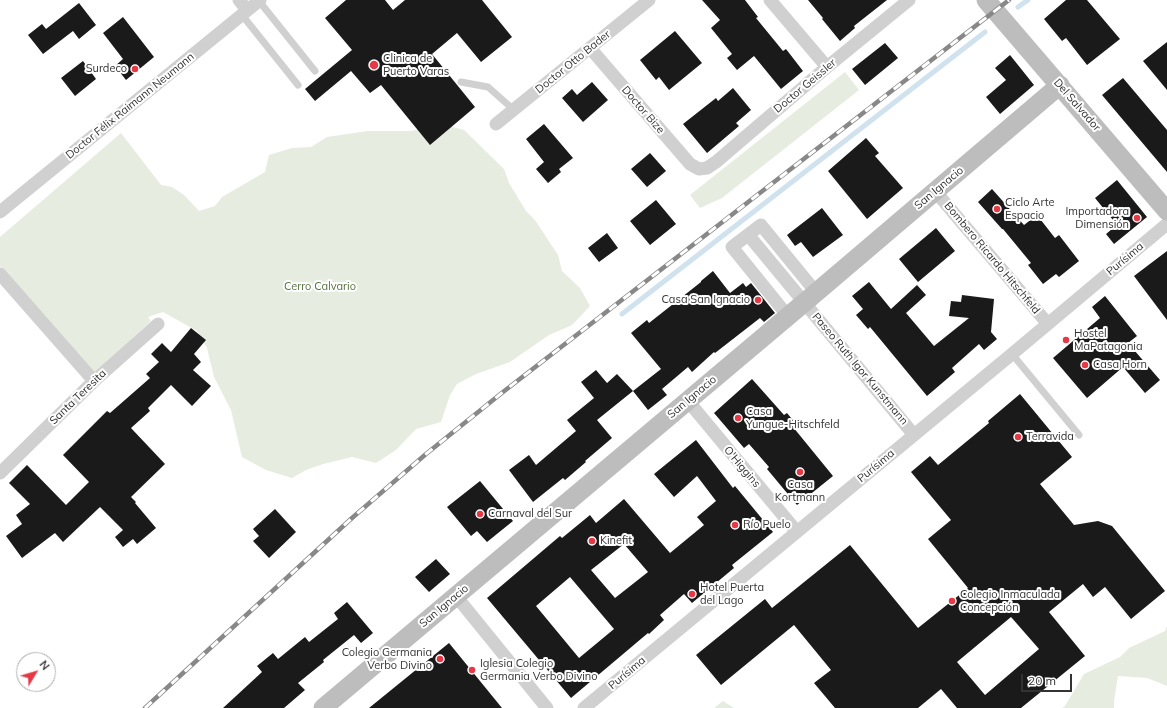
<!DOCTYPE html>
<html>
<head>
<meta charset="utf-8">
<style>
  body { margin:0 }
  #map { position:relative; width:1167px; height:708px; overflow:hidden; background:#fff; font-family:Mulish,sans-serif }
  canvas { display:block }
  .north { position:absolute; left:16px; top:652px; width:40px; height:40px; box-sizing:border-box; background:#fff; border:1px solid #adadad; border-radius:50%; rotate:52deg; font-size:11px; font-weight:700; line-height:16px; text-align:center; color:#333 }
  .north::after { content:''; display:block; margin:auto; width:14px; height:18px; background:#e63946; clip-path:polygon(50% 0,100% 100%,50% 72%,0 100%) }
  .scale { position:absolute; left:1021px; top:674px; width:51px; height:18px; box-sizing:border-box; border:2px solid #333; border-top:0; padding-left:5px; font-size:12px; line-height:14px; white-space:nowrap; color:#333; -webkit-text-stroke:3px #fff; paint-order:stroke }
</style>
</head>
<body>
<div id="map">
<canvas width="1167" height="708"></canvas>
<div class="north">N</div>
<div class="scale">20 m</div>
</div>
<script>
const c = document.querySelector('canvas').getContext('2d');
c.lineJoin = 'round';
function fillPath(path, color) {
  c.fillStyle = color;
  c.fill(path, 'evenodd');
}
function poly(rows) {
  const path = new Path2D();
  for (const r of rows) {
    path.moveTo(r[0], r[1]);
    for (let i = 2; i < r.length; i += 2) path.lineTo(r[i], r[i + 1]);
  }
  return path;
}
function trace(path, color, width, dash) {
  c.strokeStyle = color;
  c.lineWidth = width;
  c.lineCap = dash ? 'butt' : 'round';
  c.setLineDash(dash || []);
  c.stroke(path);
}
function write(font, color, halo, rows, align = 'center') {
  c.font = font + ' Mulish,sans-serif';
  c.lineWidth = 4;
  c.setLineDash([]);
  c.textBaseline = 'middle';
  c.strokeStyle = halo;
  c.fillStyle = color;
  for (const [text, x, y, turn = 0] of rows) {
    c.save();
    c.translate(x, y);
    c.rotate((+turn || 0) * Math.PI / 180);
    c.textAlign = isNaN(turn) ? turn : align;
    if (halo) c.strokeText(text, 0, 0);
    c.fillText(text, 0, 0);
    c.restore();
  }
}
const green = poly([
  [845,72,859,90,722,198,700,208,690,195],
  [449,126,464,130,504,169,509,183,526,211,535,220,558,255,562,271,580,288,590,306,572,325,549,335,510,362,476,374,457,384,450,395,441,422,416,429,396,450,376,463,352,457,323,464,306,470,292,478,266,470,242,457,231,410,214,377,207,348,197,331,163,312,148,317,151,321,94,373,0,266,0,237,121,133,161,185,172,187,184,195,199,211,215,206,222,197,265,172,269,155,292,148,311,147,327,137,368,131,411,131,429,127],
  [1167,626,1167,686,1147,678,1118,676,1114,701,1114,708,1062,708,1065,706,1084,674,1120,657,1129,648,1165,631],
  [723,701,734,708,714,708]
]);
const stream = poly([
  [1018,7,1028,0],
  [622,314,985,32]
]);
const building = poly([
  [346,0,385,0,393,10,405,0,482,0,512,37,481,62,457,33,432,54,475,107,430,145,381,85,370,93,351,71,315,101,305,89,352,50,325,18],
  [702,0,745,0,758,17,756,18,783,51,786,49,803,71,781,89,754,56,737,70,727,58,732,54,711,28,720,20],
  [808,0,887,0,854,26,855,28,840,41,822,19,823,18],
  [1066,0,1087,0,1120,39,1087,65,1066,38,1062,41,1044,19],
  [79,3,96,25,79,39,73,31,43,54,28,35,42,24,46,29],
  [123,17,154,57,126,80,115,66,123,59,103,33],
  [675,31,702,63,669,90,659,77,656,80,640,60],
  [1167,42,1167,90,1143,61],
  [885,43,898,58,865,85,852,69],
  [1010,55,1034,85,1000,114,986,97,1006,80,995,68],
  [83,61,96,79,75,96,61,78],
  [1123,78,1167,130,1167,172,1102,95],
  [592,82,608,100,583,122,562,98,572,89,577,95],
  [733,88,751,110,736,123,739,126,707,153,683,124,716,98,718,101],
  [544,124,573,158,559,169,561,172,548,183,536,169,544,162,526,139],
  [866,138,879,153,875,156,903,188,867,219,828,171],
  [650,153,666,171,647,187,631,169],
  [1117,180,1147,217,1114,244,1106,234,1117,225,1095,198],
  [992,189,1024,225,1037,215,1055,238,1059,235,1079,261,1059,277,1056,274,1043,284,1028,265,1031,263,1003,229,1002,229,978,202],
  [656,200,676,224,650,245,630,221],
  [822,208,843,235,813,257,801,242,795,246,787,235],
  [936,228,955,251,918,282,899,259],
  [607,233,618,248,599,262,588,248],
  [1167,251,1167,320,1134,276],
  [713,271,730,293,743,283,746,287,751,283,775,313,764,322,760,318,715,353,714,352,692,372,688,367,662,389,667,395,648,410,633,391,661,369,631,333,647,320,649,323,701,282,701,281],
  [869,282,891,309,917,285,926,295,906,313,934,346,969,318,949,316,951,301,961,302,962,295,994,299,991,332,997,339,984,350,979,344,952,368,955,372,927,396,870,327,868,329,856,315,863,309,852,296],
  [1105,296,1137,336,1128,343,1160,380,1145,393,1123,367,1087,398,1053,358,1100,318,1092,307],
  [191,328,206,340,194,354,201,362,193,370,211,386,192,406,171,385,148,408,150,411,131,428,165,464,131,497,136,502,135,503,156,528,137,544,133,539,123,547,115,537,123,530,100,507,63,542,55,533,22,558,6,536,22,524,16,515,30,504,9,483,27,465,66,505,89,482,63,455,107,411,110,413,150,378,146,374,159,362,151,354,162,343,171,352],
  [596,370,607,383,617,374,633,391,597,420,612,438,585,461,586,462,565,480,563,478,533,502,509,470,529,455,536,465,576,431,567,420,594,398,581,382],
  [752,379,784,415,787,413,796,424,793,427,833,476,797,505,767,469,769,467,749,444,744,448,714,413],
  [1020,394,1072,457,1040,484,1074,525,1098,521,1112,526,1165,591,1131,619,1105,587,1093,597,1083,584,1049,612,1085,656,1021,708,957,708,941,689,918,708,835,708,814,683,831,670,794,625,721,685,696,655,765,599,772,608,850,545,918,628,968,588,928,539,951,520,911,472,930,456,938,465,989,423,988,421],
  [1011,617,1039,649,985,695,957,662],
  [696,440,733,488,735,486,773,532,732,565,734,568,692,603,684,594,660,615,664,620,649,634,648,633,571,698,487,598,560,536,562,538,590,515,596,523,624,499,670,553,704,525,697,517,716,501,697,476,674,497,654,474],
  [624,544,648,572,615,598,591,570],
  [570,577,614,629,579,658,536,606],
  [480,481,513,521,487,542,477,531,471,536,447,507],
  [275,509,296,532,269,558,253,541,259,536,253,529],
  [436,559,450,574,429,592,415,577],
  [347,602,373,633,361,643,354,635,323,660,324,662,298,683,305,690,284,708,223,708,262,672,257,666,273,653,278,659,305,637,309,642,338,619,334,613],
  [449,643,502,708,369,708]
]);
const lane = poly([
  [259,1,315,71],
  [242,15,298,85],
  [461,82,488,87,514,110],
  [1012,354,1079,435]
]);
const street = poly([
  [239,0,247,10],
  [770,0,827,67],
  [590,48,690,164,699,169,707,168,716,162,827,67,909,0],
  [496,124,649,0],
  [935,191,1048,324],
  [0,212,260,0],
  [761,225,815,291,787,315,732,247,761,225],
  [750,237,914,435],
  [0,274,94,381],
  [688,401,797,532],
  [0,473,94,381,158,324],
  [456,596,547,708],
  [584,708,1012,354,1167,224]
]);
const secondary = poly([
  [986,0,1167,211],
  [323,708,805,302,1060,85]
]);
const rail = poly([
  [145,708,352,518,426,454,503,392,1009,0]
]);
const markers = [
  [374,65,5,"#e63946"],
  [135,69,4,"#e63946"],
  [997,209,4,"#e63946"],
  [1137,218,4,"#e63946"],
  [758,300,4,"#e63946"],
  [1066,340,4,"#e63946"],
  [1085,365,4,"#e63946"],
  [738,418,4,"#e63946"],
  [1018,437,4,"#e63946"],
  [800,472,4,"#e63946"],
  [480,514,4,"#e63946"],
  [735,525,4,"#e63946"],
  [592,541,4,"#e63946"],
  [692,594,4,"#e63946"],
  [952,601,4,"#e63946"],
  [440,659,4,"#e63946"],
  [472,670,4,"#e63946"]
];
const poiNames = [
  ["Clinica de",383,59],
  ["Puerto Varas",383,72],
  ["Surdeco",127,69,"right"],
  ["Ciclo Arte",1005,203],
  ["Espacio",1005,216],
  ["Importadora",1129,212,"right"],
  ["Dimensión",1129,225,"right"],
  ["Casa San Ignacio",750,300,"right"],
  ["Hostel",1074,334],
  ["MaPatagonia",1074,347],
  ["Casa Horn",1093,365],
  ["Casa",746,412],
  ["Yungue-Hitschfeld",746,425],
  ["Terravida",1026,437],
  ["Casa",800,485,"center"],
  ["Kortmann",800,498,"center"],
  ["Carnaval del Sur",488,514],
  ["Río Puelo",743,525],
  ["Kinefit",600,541],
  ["Hotel Puerta",700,588],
  ["del Lago",700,601],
  ["Colegio Inmaculada",960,595],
  ["Concepción",960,608],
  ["Colegio Germania",432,653,"right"],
  ["Verbo Divino",432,666,"right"],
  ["Iglesia Colegio",480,664],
  ["Germania Verbo Divino",480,677]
];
const streetNames = [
  ["Doctor Otto Bader",573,62,-39],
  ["Doctor Geissler",805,86,-40],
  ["Del Salvador",1077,105,49],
  ["Doctor Félix Raimann Neumann",130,106,-39],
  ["Doctor Bize",643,110,49],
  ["San Ignacio",939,188,-40],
  ["Bombero Ricardo Hitschfeld",992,258,50],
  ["Purísima",1125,259,-40],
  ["Paseo Ruth Igor Kunstmann",860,369,50],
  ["Santa Teresita",78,397,-44],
  ["San Ignacio",692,397,-40],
  ["Purísima",876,466,-40],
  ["O'Higgins",742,467,50],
  ["San Ignacio",444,606,-40],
  ["Purísima",627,673,-40]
];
const parkNames = [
  ["Cerro Calvario",320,287]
];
fillPath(green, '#e6ecdf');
trace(stream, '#cfe2ee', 5);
fillPath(building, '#1a1a1a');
trace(lane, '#d0d0d0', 7);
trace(street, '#d0d0d0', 13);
trace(secondary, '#bdbdbd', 19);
trace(rail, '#888', 4.5);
trace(rail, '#fff', 3, [9]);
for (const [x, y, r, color] of markers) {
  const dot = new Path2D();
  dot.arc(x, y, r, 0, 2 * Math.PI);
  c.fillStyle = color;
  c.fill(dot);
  trace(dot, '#fff', 1.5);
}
write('11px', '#333', '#fff', poiNames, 'left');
write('11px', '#333', '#fff', streetNames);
write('11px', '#56703f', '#fff', parkNames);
</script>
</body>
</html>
